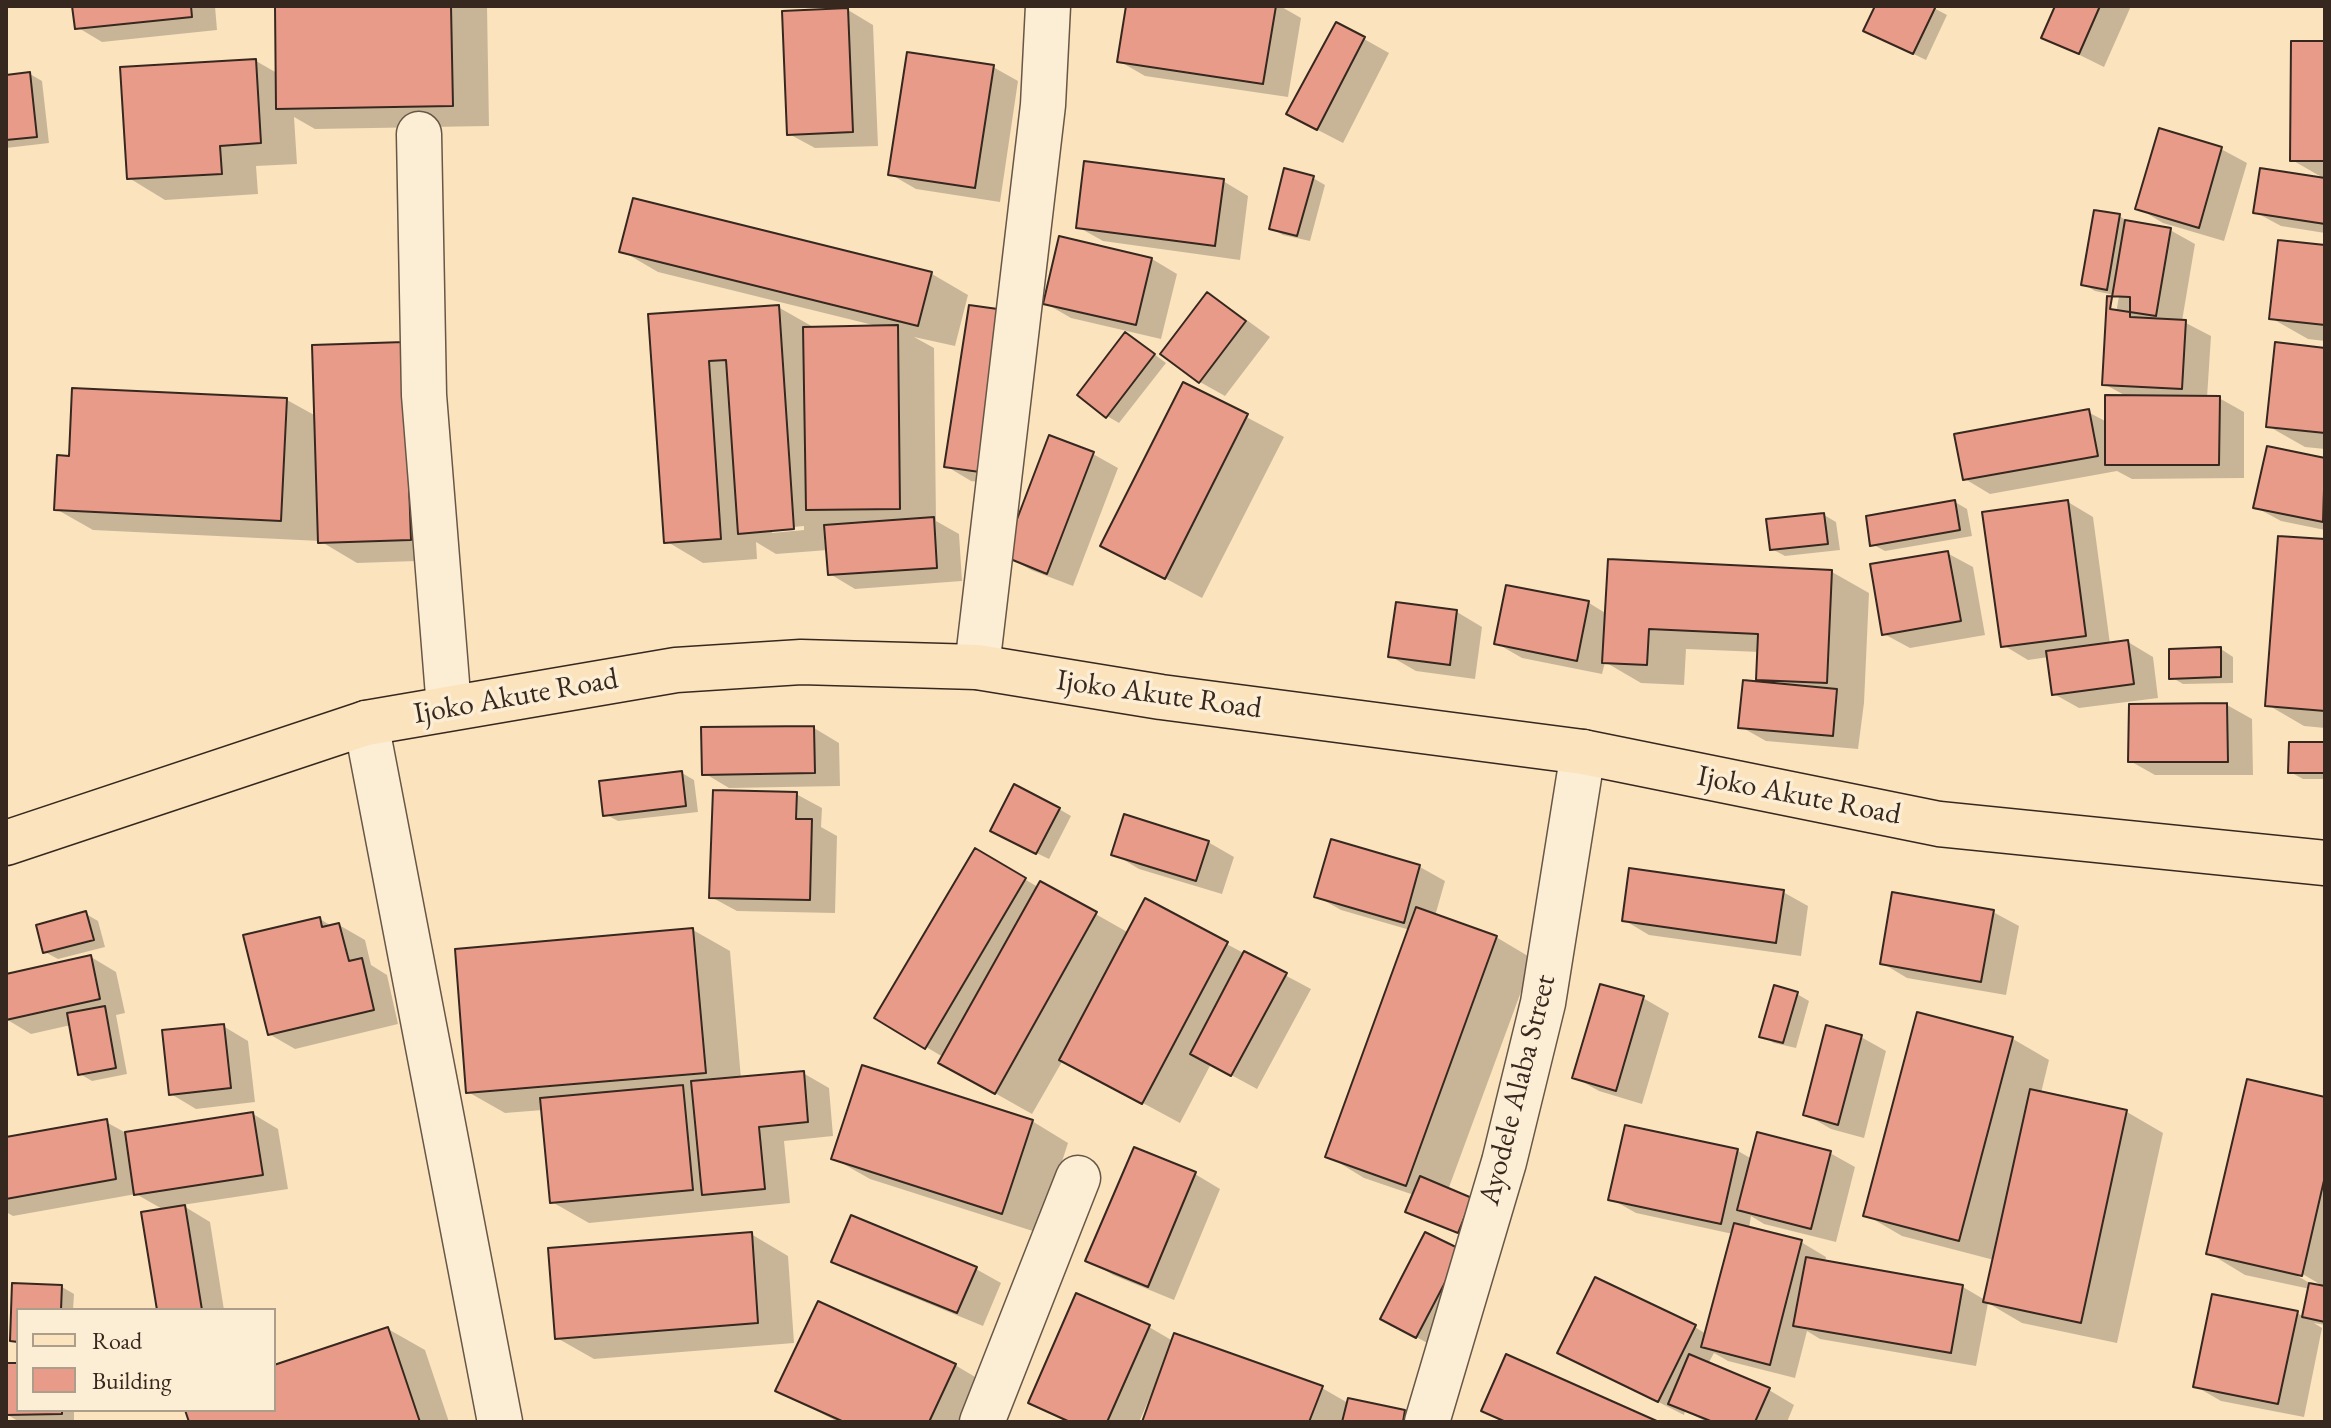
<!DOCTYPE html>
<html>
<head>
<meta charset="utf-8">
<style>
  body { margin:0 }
  #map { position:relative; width:2331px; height:1428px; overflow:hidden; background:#fbe3be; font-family:"EB Garamond",serif }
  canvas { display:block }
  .frame { position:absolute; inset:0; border:8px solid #37281f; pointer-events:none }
  .legend { position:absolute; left:16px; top:1308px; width:260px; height:104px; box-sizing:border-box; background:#fcedd5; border:2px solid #ad9e8c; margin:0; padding:10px 14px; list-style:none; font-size:24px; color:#37281f }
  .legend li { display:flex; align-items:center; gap:16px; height:40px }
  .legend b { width:40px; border:2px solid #ad9e8c }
</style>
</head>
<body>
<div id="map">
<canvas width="2331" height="1428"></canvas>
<div class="frame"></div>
<ul class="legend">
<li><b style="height:10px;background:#fbe3be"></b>Road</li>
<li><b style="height:22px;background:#e99b89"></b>Building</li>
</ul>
</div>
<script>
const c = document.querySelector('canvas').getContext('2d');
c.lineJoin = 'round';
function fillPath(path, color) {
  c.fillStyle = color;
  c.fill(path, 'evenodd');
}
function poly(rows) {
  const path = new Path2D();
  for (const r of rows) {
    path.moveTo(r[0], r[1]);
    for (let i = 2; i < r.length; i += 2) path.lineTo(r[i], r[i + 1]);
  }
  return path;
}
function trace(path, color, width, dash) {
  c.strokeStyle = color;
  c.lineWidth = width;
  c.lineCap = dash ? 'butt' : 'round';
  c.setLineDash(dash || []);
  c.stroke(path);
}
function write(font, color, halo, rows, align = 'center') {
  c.font = font + ' "EB Garamond",serif';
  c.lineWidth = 7;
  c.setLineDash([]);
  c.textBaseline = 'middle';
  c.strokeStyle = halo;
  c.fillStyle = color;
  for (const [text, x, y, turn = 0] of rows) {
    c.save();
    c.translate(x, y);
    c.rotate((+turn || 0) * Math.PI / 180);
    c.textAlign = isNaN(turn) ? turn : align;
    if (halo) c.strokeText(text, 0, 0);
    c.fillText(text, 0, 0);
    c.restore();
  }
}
const shadow = poly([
  [74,6,215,6,217,30,102,42,77,27],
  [277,6,487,6,489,126,315,129,294,117,297,164,256,166,258,194,165,200,129,178,256,61,277,73],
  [1128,6,1280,6,1301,18,1288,97,1145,76,1119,61],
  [1877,6,1930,6,1947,15,1926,60,1878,37],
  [2057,6,2131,6,2104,67,2043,37],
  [848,10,873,25,878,146,815,148,789,134],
  [1364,39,1389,53,1343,143,1314,128],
  [2325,43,2325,179,2292,160],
  [993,67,1018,81,1000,202,916,189,890,174],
  [30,74,42,81,49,143,6,148,6,77],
  [2221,149,2247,163,2224,241,2163,223,2138,208],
  [1313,178,1325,185,1310,241,1283,235,1271,228],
  [2325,180,2325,233,2281,226,2255,212],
  [1223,181,1248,196,1240,260,1103,241,1078,227],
  [635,201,932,274,968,295,955,346,914,337,934,348,936,521,959,534,962,581,855,589,830,574,828,550,776,554,756,542,757,559,703,563,666,541,650,316,778,307,815,328,877,326,658,272,622,251],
  [804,526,804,530,772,533,772,529],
  [2119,216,2133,224,2170,230,2195,244,2182,321,2211,336,2207,398,2219,398,2244,412,2244,478,2132,479,2117,471,1990,494,1965,479,2088,412,2107,422,2128,397,2104,384,2119,296,2095,291,2083,284],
  [2325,247,2325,341,2308,339,2271,318],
  [1152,259,1177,274,1161,339,1071,318,1045,303],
  [1208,295,1233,310,1270,337,1225,396,1200,382],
  [1036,328,1012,487,971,481,946,466],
  [1138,342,1166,363,1119,423,1107,416],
  [403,344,447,560,357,563,320,541,93,530,56,509,71,459,287,400,316,416],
  [2325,350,2325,449,2305,447,2268,426],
  [1184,384,1284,437,1202,598,1103,545],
  [2268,448,2325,460,2325,530,2281,521,2255,507],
  [1093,454,1118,468,1073,586,1031,570,1005,555],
  [1955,502,1967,509,1972,536,1885,551,1872,544],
  [2068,502,2093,517,2110,644,2128,642,2153,657,2158,698,2079,708,2054,694,2049,657,2028,660,2003,645],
  [1824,515,1836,522,1840,550,1785,556,1772,549],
  [2325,541,2325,728,2304,726,2268,705],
  [1947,553,1973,567,1985,635,1910,648,1884,634],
  [1832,572,1869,593,1864,703,1858,749,1766,741,1741,727,1770,685,1758,678,1760,652,1686,649,1684,685,1641,683,1605,662,1602,674,1522,658,1496,643,1589,603,1607,614],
  [1398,605,1457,612,1482,627,1475,679,1416,671,1390,656],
  [2221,649,2233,657,2233,683,2183,684,2171,677],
  [2227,705,2252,719,2253,775,2155,775,2130,761],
  [814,728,839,743,840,786,729,788,704,773],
  [2325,744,2325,779,2303,779,2290,772],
  [682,773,694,780,698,812,618,821,605,814],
  [796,794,822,808,821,827,837,836,835,913,737,911,711,897],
  [1059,809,1071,816,1049,859,1005,838],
  [1332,841,1420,867,1445,881,1435,916,1496,937,1533,959,1448,1190,1472,1200,1470,1239,1408,1211,1414,1195,1364,1178,1328,1156,1410,930,1341,910,1316,896],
  [1208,842,1234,857,1222,894,1139,869,1114,854],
  [976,851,1038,887,1041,883,1129,933,1146,901,1311,989,1257,1089,1211,1064,1180,1123,1063,1060,1032,1114,977,1083,943,1057,876,1017],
  [1783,892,1808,906,1801,956,1649,935,1624,920],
  [1993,912,2019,926,2006,995,1907,978,1882,963],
  [86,914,98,921,105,947,58,959,45,952],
  [320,919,333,927,339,925,365,940,371,965,387,975,398,1024,295,1049,269,1034],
  [693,930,730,951,741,1079,803,1073,829,1088,833,1136,784,1141,790,1203,589,1223,552,1202,543,1110,505,1113,468,1092],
  [91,957,116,972,125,1013,116,1015,127,1074,92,1081,80,1074,71,1025,31,1034,6,1019,6,976],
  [1601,986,1643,998,1669,1013,1642,1104,1599,1091,1574,1077],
  [1797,994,1809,1001,1796,1048,1774,1043,1762,1036],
  [1918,1015,2013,1039,2049,1060,2041,1093,2127,1112,2163,1133,2117,1343,2022,1323,1988,1303,1976,1366,1820,1339,1807,1331,1795,1378,1728,1361,1714,1353,1708,1364,1769,1390,1794,1405,1787,1422,1707,1422,1685,1411,1684,1415,1560,1352,1695,1327,1706,1334,1733,1234,1636,1213,1611,1199,1626,1127,1738,1151,1752,1159,1830,1153,1855,1167,1836,1242,1764,1224,1751,1216,1749,1228,1801,1242,1826,1257,1825,1262,1963,1287,1985,1300,1994,1260,1902,1236,1866,1215],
  [223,1026,248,1041,255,1102,196,1109,171,1094],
  [1861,1037,1886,1051,1864,1138,1831,1129,1805,1114],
  [2325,1100,2325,1325,2314,1323,2322,1328,2304,1417,2221,1401,2195,1386,2297,1313,2304,1317,2310,1289,2245,1275,2209,1253],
  [2294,1269,2323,1286,2315,1286,2292,1273],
  [253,1114,278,1129,288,1189,182,1205,210,1222,224,1310,159,1310,164,1210,136,1194,13,1216,6,1212,6,1139,106,1122,128,1134],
  [1032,1121,1068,1143,1039,1233,870,1179,833,1158],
  [1195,1174,1220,1189,1174,1300,1113,1275,1088,1260],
  [751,1234,788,1256,794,1343,594,1359,557,1338],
  [1461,1252,1442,1351,1407,1332],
  [833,1261,976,1269,1001,1283,983,1326,859,1275],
  [14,1285,62,1287,74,1294,73,1310,18,1310,18,1344,12,1340],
  [819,1303,955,1365,992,1387,975,1422,838,1422,778,1390],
  [1149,1327,1173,1341,1322,1388,1348,1403,1349,1400,1405,1412,1422,1422,1144,1422,1154,1396,1151,1395,1139,1422,1066,1422,1030,1403],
  [388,1329,425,1350,449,1422,191,1422,187,1410,274,1410,274,1367],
  [6,1365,18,1365,18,1410,74,1410,74,1420,18,1421,6,1414]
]);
const building = poly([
  [72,6,191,6,192,17,75,29,72,6],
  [275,6,451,6,453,106,276,109,275,6],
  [1126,6,1276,6,1263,84,1117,62,1126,6],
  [1875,6,1936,6,1913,54,1863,31,1875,6],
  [2055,6,2100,6,2079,54,2041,38,2055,6],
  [848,8,853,132,787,135,782,11,848,8],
  [1336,22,1365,37,1317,130,1286,114,1336,22],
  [2291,41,2325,41,2325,161,2290,161,2291,41],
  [907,52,994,65,975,188,888,175,907,52],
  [256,59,261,143,220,146,222,174,127,179,120,67,256,59],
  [30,72,37,137,6,140,6,75,30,72],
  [2159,128,2222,147,2199,228,2135,209,2159,128],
  [1084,161,1224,179,1215,246,1076,228,1084,161],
  [1284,168,1314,176,1297,236,1269,229,1284,168],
  [2260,168,2325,178,2325,224,2253,213,2260,168],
  [633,198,932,272,918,326,619,252,633,198],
  [2094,210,2120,214,2107,290,2081,285,2094,210],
  [2125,220,2171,228,2156,316,2110,309,2125,220],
  [1059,236,1152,258,1136,325,1043,304,1059,236],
  [2278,240,2325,245,2325,325,2269,319,2278,240],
  [1207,292,1246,321,1199,383,1160,354,1207,292],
  [2107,296,2130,297,2130,317,2186,320,2182,389,2102,385,2107,296],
  [779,305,794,529,738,534,726,360,709,361,721,539,664,543,648,314,779,305],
  [969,305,1012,311,987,473,944,467,969,305],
  [898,325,900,509,806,510,803,327,898,325],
  [1125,332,1155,354,1106,418,1077,395,1125,332],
  [404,342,411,540,318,543,312,345,404,342],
  [2275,342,2325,348,2325,433,2266,427,2275,342],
  [1183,382,1248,414,1165,579,1100,546,1183,382],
  [72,388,287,398,281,521,54,510,57,455,69,456,72,388],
  [2105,395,2220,396,2219,465,2105,465,2105,395],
  [2089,409,2098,456,1963,480,1954,434,2089,409],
  [1049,435,1094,452,1047,574,1003,556,1049,435],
  [2267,446,2325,458,2323,522,2253,508,2267,446],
  [1955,500,1960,530,1870,546,1866,516,1955,500],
  [2068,500,2086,636,2001,647,1982,512,2068,500],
  [1824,513,1828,544,1770,550,1766,519,1824,513],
  [934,517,937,568,828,575,824,525,934,517],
  [2278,536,2325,539,2325,711,2265,706,2278,536],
  [1948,551,1961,621,1882,635,1870,564,1948,551],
  [1608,559,1832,570,1827,683,1756,680,1758,634,1649,629,1647,665,1602,663,1608,559],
  [1506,585,1589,601,1577,661,1494,644,1506,585],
  [1396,602,1457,610,1450,665,1388,657,1396,602],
  [2128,640,2134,684,2052,695,2046,651,2128,640],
  [2221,647,2221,677,2169,679,2169,649,2221,647],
  [1743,680,1837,689,1833,736,1738,728,1743,680],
  [2227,703,2228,762,2128,762,2129,704,2227,703],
  [814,726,815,773,702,775,701,727,814,726],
  [2289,742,2325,742,2325,773,2288,773,2289,742],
  [682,771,686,806,603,816,599,781,682,771],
  [1014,784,1060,808,1036,854,990,831,1014,784],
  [713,790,797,792,796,819,812,819,810,900,709,898,713,790],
  [1124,814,1209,841,1196,881,1111,855,1124,814],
  [1331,839,1420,865,1404,923,1314,897,1331,839],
  [975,848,1026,878,925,1049,874,1018,975,848],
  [1629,868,1784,890,1776,943,1622,921,1629,868],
  [1040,881,1097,912,995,1094,938,1063,1040,881],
  [1892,892,1994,910,1981,982,1880,964,1892,892],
  [1145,898,1228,942,1142,1104,1059,1060,1145,898],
  [1416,907,1497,936,1406,1186,1325,1157,1416,907],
  [86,911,94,940,43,953,36,925,86,911],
  [320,917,322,927,339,923,349,961,362,958,374,1010,268,1035,243,935,320,917],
  [693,928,706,1073,466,1093,455,949,693,928],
  [1244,951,1287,973,1231,1076,1190,1054,1244,951],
  [91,955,100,999,6,1020,6,974,91,955],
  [1600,984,1644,996,1616,1091,1572,1078,1600,984],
  [1774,985,1798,992,1783,1043,1759,1037,1774,985],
  [105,1006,116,1068,78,1075,67,1013,105,1006],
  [1917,1012,2013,1037,1959,1241,1863,1216,1917,1012],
  [224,1024,231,1088,169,1095,162,1030,224,1024],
  [1826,1025,1862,1035,1838,1125,1803,1115,1826,1025],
  [862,1065,1033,1120,1002,1214,831,1159,862,1065],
  [804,1071,808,1122,759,1127,765,1189,702,1195,691,1081,804,1071],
  [2247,1079,2325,1097,2325,1176,2302,1276,2206,1254,2247,1079],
  [683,1085,693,1190,550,1203,540,1098,683,1085],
  [2030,1089,2127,1110,2081,1323,1983,1302,2030,1089],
  [253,1112,263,1175,134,1195,125,1132,253,1112],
  [107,1119,116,1179,6,1199,6,1137,107,1119],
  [1625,1125,1738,1149,1721,1224,1608,1200,1625,1125],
  [1757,1132,1831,1151,1811,1229,1737,1210,1757,1132],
  [1134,1147,1196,1172,1148,1287,1085,1261,1134,1147],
  [1420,1176,1472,1198,1458,1233,1405,1212,1420,1176],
  [185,1205,202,1310,157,1310,141,1212,185,1205],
  [851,1215,977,1267,957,1313,831,1262,851,1215],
  [1734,1223,1802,1240,1770,1365,1701,1347,1734,1223],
  [752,1232,758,1323,555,1339,548,1248,752,1232],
  [1425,1232,1462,1250,1416,1338,1380,1319,1425,1232],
  [1806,1257,1963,1285,1951,1353,1793,1326,1806,1257],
  [1595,1277,1696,1325,1658,1402,1557,1353,1595,1277],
  [12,1283,62,1285,61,1310,18,1310,18,1342,10,1341,12,1283],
  [2309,1283,2325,1286,2325,1322,2302,1317,2309,1283],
  [1076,1293,1150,1325,1107,1422,1070,1422,1028,1403,1076,1293],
  [2212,1294,2298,1311,2278,1404,2193,1387,2212,1294],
  [818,1301,956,1364,929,1422,844,1422,775,1391,818,1301],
  [388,1327,420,1422,189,1422,185,1410,274,1410,274,1365,388,1327],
  [1174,1333,1323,1386,1309,1422,1142,1422,1174,1333],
  [1506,1354,1659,1422,1506,1422,1481,1411,1506,1354],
  [1689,1354,1770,1388,1755,1422,1713,1422,1668,1404,1689,1354],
  [6,1363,18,1363,18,1410,62,1410,62,1414,6,1415,6,1363],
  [1348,1398,1405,1410,1403,1422,1342,1422,1348,1398]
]);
const minor = poly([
  [419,134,424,395,449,708],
  [977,667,1043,105,1048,6],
  [366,723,500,1422],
  [982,1422,1078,1178],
  [1427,1422,1504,1162,1543,1003,1583,752]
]);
const major = poly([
  [6,843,366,723,676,670,801,662,977,667,1161,697,1583,752,1939,824,2325,863]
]);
const streetNames = [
  ["Ijoko Akute Road",1159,695,8],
  ["Ijoko Akute Road",516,697,-10],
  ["Ijoko Akute Road",1799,796,11],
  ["Ayodele Alaba Street",1518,1090,-76]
];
fillPath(shadow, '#0003');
fillPath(building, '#e99b89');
trace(building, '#37281f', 2);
trace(minor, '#685747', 47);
trace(major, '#37281f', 47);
trace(minor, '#fcedd5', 44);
trace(major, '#fbe3be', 44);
write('30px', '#37281f', '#fcedd5', streetNames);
</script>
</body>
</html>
